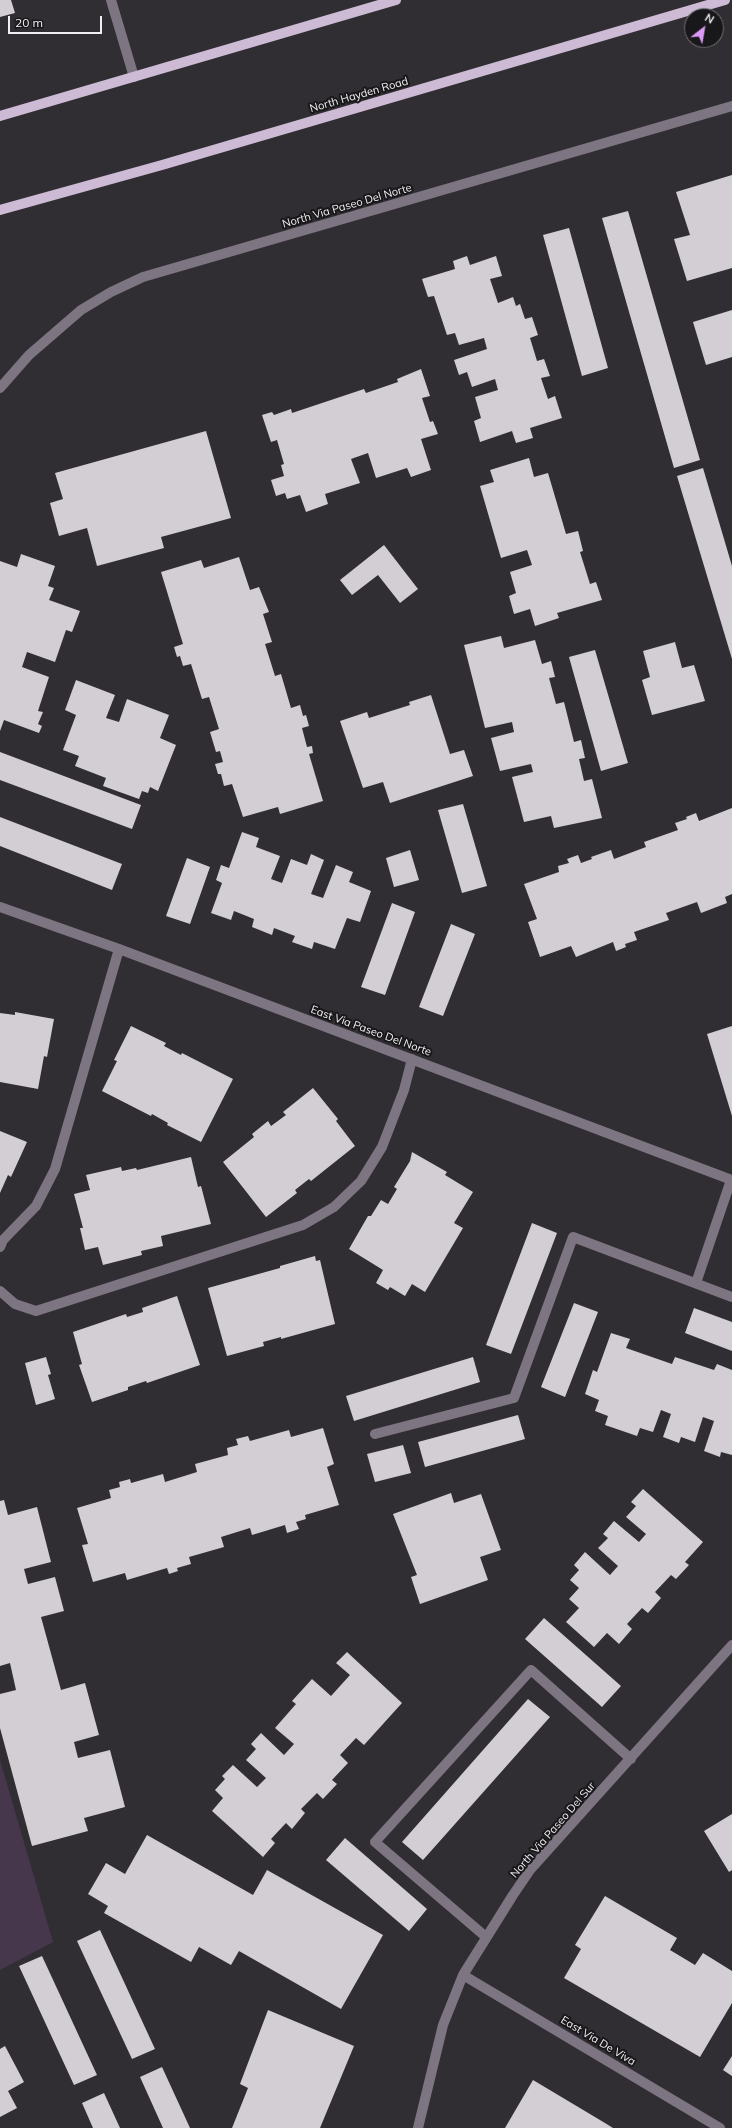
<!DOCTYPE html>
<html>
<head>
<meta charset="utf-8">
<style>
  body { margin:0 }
  #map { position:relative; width:732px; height:2128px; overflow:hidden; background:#312e33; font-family:Mulish,sans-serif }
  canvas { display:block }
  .north { position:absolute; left:684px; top:8px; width:40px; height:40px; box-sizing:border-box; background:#181719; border:1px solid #6f6d70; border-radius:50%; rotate:31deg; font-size:11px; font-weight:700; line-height:16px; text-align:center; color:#f2eff3 }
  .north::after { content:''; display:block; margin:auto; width:14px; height:18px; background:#db99f5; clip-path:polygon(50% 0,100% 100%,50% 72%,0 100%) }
  .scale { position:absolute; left:8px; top:16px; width:94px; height:18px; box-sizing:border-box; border:2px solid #f2eff3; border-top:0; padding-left:5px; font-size:12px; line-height:14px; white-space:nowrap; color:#f2eff3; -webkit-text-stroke:3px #181719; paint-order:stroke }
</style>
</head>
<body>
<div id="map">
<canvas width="732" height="2128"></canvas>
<div class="north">N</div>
<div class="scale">20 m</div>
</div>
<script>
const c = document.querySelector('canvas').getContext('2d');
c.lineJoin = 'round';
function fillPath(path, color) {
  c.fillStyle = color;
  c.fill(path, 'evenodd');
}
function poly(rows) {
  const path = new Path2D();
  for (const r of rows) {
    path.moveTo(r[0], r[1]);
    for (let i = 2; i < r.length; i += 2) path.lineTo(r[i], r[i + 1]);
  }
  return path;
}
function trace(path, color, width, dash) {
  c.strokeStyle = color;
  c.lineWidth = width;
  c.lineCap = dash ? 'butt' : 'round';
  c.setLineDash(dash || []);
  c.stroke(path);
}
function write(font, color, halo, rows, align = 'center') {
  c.font = font + ' Mulish,sans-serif';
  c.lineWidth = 4;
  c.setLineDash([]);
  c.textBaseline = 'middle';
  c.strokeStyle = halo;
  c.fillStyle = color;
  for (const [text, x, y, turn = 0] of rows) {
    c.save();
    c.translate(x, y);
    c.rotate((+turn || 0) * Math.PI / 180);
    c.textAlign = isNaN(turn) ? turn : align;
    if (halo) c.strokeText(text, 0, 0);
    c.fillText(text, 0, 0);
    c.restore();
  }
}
const green = poly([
  [0,1760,53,1942,0,1970]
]);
const building = poly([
  [0,0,11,0,15,13,0,17],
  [732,175,732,268,687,281,674,239,690,235,676,192],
  [628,211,700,460,674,468,602,218],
  [569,228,608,368,582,376,543,235],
  [467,256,470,265,496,256,502,276,490,279,498,303,513,297,516,306,520,304,525,319,532,317,538,335,530,338,537,361,544,359,550,376,541,378,548,399,555,396,562,418,530,428,533,438,516,443,512,431,480,442,474,421,481,418,475,397,498,390,495,379,472,387,467,372,459,375,454,360,487,349,484,338,459,345,455,333,447,335,434,296,428,297,422,279,455,269,453,261],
  [732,310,732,357,706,365,693,322],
  [421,369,430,396,422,398,430,422,433,421,438,434,421,439,431,470,411,477,407,468,376,478,368,453,351,459,360,483,325,494,328,504,306,512,300,495,287,499,285,493,276,496,271,480,284,476,281,465,284,464,277,440,271,442,262,415,272,412,274,415,291,409,292,413,364,389,366,393,398,382,397,379],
  [206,431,231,518,161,537,164,548,97,566,87,528,59,536,50,503,63,499,55,473],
  [529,458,534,477,548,473,566,534,578,531,583,551,580,552,590,584,596,582,602,600,557,613,559,618,535,626,530,609,514,614,509,596,516,593,510,572,532,565,527,550,501,558,480,486,494,482,490,470],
  [703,468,732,566,732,659,677,476],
  [384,545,418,589,400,603,378,575,352,595,340,580],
  [21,554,55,566,48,586,54,588,49,600,80,611,72,632,66,630,55,662,27,652,22,667,49,677,38,711,43,712,38,724,42,726,39,733,4,720,0,731,0,561,17,567],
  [239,557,250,590,259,587,269,612,263,614,272,642,265,644,275,676,281,674,291,708,300,705,303,716,306,715,309,726,302,728,307,747,312,746,313,753,309,754,323,801,280,814,278,807,243,817,232,784,224,786,221,774,218,774,215,764,223,762,220,751,216,752,210,732,219,729,209,697,202,699,191,664,183,666,180,656,177,657,174,647,183,644,161,572,201,560,204,568],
  [501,636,504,648,535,640,542,664,551,661,555,677,549,678,556,704,564,702,574,742,581,740,585,758,579,759,584,781,592,779,602,818,554,828,551,816,524,822,512,777,533,772,531,764,500,771,491,738,514,732,512,722,485,728,464,645],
  [675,642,682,668,694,665,705,701,652,715,642,680,650,677,643,651],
  [595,650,628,763,601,771,569,657],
  [76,680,115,695,106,718,119,722,127,699,169,715,160,738,176,745,158,791,150,787,148,793,142,791,139,799,103,786,106,778,75,766,79,756,63,750,76,715,65,710],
  [431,695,450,754,464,750,473,776,390,803,383,782,363,788,340,721,367,712,369,718,410,705,409,702],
  [0,752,141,805,132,829,0,780],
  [463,804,487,886,462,893,438,810],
  [732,808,732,894,725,897,727,903,701,913,697,902,666,913,669,920,634,932,637,940,625,944,626,947,616,951,613,942,576,957,571,946,540,957,528,922,537,919,524,884,559,872,558,866,569,863,567,859,578,855,581,863,592,859,591,857,611,850,614,859,646,847,644,842,678,830,675,823,687,819,686,817,696,813,699,821],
  [0,817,122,864,112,890,0,846],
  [242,832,259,838,256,847,280,856,271,879,282,883,291,859,307,865,311,854,324,860,311,894,323,898,336,865,353,872,349,882,371,891,360,922,347,918,335,949,314,942,312,949,292,942,295,936,274,928,272,935,252,927,254,919,234,911,231,920,211,913,222,883,216,880,221,865,229,868],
  [410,850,419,880,394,887,386,858],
  [187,858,210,867,190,924,166,916],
  [392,903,415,912,385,995,361,987],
  [451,924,475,934,443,1016,419,1007],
  [15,1012,54,1019,47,1057,44,1056,38,1089,0,1082,0,1013,15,1015],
  [131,1026,166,1043,164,1046,181,1055,182,1053,233,1079,201,1142,167,1125,168,1123,152,1114,151,1116,102,1091,117,1061,114,1060],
  [732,1026,732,1116,707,1034],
  [313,1088,338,1119,336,1121,355,1146,311,1181,309,1179,295,1190,297,1193,266,1217,223,1162,254,1137,252,1134,268,1121,271,1126,286,1115,283,1112],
  [0,1131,27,1142,11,1177,8,1175,0,1193],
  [412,1152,447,1172,445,1175,473,1192,454,1223,463,1228,425,1292,412,1284,405,1296,390,1287,388,1290,376,1283,383,1270,349,1249,368,1216,371,1216,381,1200,388,1204,397,1189,394,1187,410,1161],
  [191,1157,198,1187,201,1186,211,1224,161,1236,163,1246,141,1251,142,1255,103,1265,98,1247,85,1250,80,1228,83,1228,74,1194,90,1190,86,1175,121,1167,122,1171,136,1168,137,1170],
  [532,1223,557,1233,511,1354,486,1345],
  [315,1256,316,1261,320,1260,335,1324,281,1339,281,1337,263,1342,264,1346,227,1356,208,1288,280,1268,280,1266],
  [177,1296,200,1365,147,1383,146,1381,128,1387,128,1390,92,1402,79,1365,82,1364,73,1332,126,1314,127,1317,143,1312,142,1308],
  [574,1303,598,1312,565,1397,541,1387],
  [694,1308,732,1322,732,1351,685,1333],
  [611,1333,630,1339,626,1348,672,1364,675,1357,714,1370,717,1364,732,1370,732,1455,721,1452,720,1457,704,1451,714,1421,703,1417,695,1442,681,1437,679,1443,663,1437,671,1414,661,1410,653,1432,640,1428,637,1436,605,1425,608,1416,595,1411,599,1400,585,1394,593,1370,597,1372],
  [46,1357,51,1374,48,1375,55,1399,36,1405,25,1363],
  [473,1357,480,1382,354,1421,346,1396],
  [518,1415,525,1439,425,1467,418,1442],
  [323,1428,334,1464,327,1467,339,1505,305,1515,306,1519,296,1522,299,1529,287,1533,285,1525,252,1535,250,1528,221,1537,224,1547,189,1557,191,1564,177,1568,178,1571,169,1574,167,1568,127,1580,125,1573,93,1582,82,1545,88,1544,77,1508,111,1498,109,1490,120,1487,119,1482,130,1479,131,1483,163,1474,165,1482,197,1472,195,1464,228,1455,227,1448,238,1445,236,1439,248,1436,250,1441,289,1430,291,1437],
  [403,1445,411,1473,375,1482,367,1454],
  [643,1489,703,1542,685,1562,689,1565,676,1579,671,1575,655,1592,661,1598,648,1613,642,1608,627,1624,632,1629,619,1644,607,1633,594,1647,566,1622,579,1608,569,1599,579,1588,570,1580,579,1570,574,1565,585,1552,610,1575,618,1566,598,1548,608,1538,603,1534,614,1521,639,1542,646,1534,626,1517,636,1506,631,1502],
  [451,1493,454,1503,481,1494,501,1550,480,1557,488,1580,420,1604,411,1577,417,1575,393,1514],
  [4,1500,8,1515,37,1507,51,1562,24,1569,28,1584,55,1577,64,1611,41,1617,61,1690,85,1683,99,1735,74,1742,78,1758,110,1750,125,1807,84,1818,88,1831,32,1846,0,1728,0,1694,16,1690,10,1663,0,1666,0,1501],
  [544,1618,621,1686,602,1707,525,1639],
  [347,1652,402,1703,364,1745,356,1738,340,1755,348,1763,332,1780,337,1784,323,1799,317,1793,301,1809,305,1813,292,1829,286,1823,271,1839,275,1843,263,1857,212,1811,223,1798,215,1790,225,1779,222,1776,233,1765,257,1787,266,1778,246,1760,256,1749,251,1744,261,1733,284,1755,294,1744,275,1728,296,1704,292,1701,312,1679,331,1696,350,1675,336,1663],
  [528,1699,550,1717,423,1860,402,1842],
  [732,1814,732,1870,729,1872,704,1831],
  [147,1835,253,1895,267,1870,383,1935,341,2009,239,1951,231,1965,199,1947,191,1962,104,1913,108,1906,88,1894,106,1863,125,1874],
  [345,1838,427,1909,409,1931,326,1860],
  [605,1896,677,1938,670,1950,695,1965,703,1953,732,1971,732,2003,700,2057,564,1978,581,1949,575,1945],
  [100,1930,155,2049,132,2059,77,1941],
  [42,1956,97,2075,74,2085,19,1966],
  [268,2010,354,2046,320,2128,232,2128,248,2088,240,2084],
  [5,2046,24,2082,8,2091,17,2108,0,2117,0,2049],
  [732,2056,732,2076,723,2070],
  [162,2067,190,2128,163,2128,140,2077],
  [533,2080,605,2123,613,2128,505,2128],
  [104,2093,120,2128,93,2128,82,2103]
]);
const minor = poly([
  [111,0,134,77],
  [0,388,29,355,81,310,111,292,143,277,732,106],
  [0,907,119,949,732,1180],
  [0,1247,3,1240,36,1206,55,1169,119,949],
  [696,1283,731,1180],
  [0,1291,15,1304,36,1311,303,1225,334,1207,361,1181,382,1147,404,1090,412,1059],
  [375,1434,514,1398,573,1237,732,1297],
  [486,1937,375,1842,531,1670,631,1759],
  [463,1975,720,2128],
  [418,2128,443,2025,463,1975,513,1895,530,1870,732,1645]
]);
const major = poly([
  [0,116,396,0],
  [0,210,162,165,725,0]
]);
const streetNames = [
  ["North Hayden Road",359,95,-16],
  ["North Via Paseo Del Norte",347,206,-16],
  ["East Via Paseo Del Norte",371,1031,20],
  ["North Via Paseo Del Sur",553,1830,-49],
  ["East Via De Viva",598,2041,31]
];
fillPath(green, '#46374c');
fillPath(building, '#d3ced4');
trace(minor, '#7e7582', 10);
trace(major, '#cdbbd5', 10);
write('11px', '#f2eff3', '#181719', streetNames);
</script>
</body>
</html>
